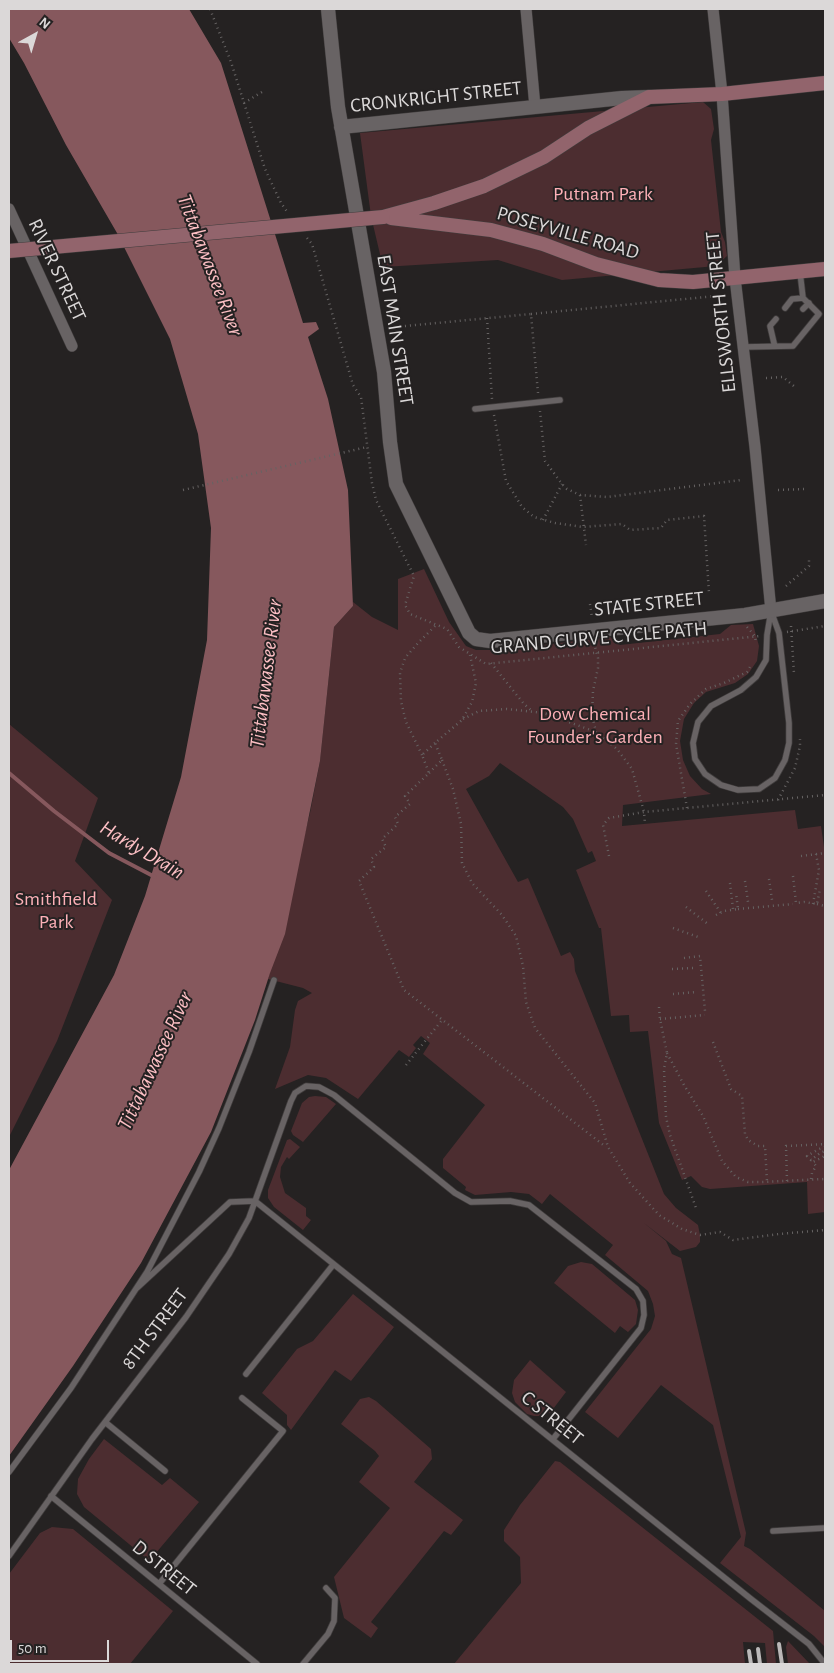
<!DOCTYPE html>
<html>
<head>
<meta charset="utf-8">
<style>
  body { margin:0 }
  #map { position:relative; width:834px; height:1673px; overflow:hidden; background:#252222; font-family:"Alegreya Sans",sans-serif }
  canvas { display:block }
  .frame { position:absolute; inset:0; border:10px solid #dbd8d8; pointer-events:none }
  .north { position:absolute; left:10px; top:10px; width:50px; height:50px; -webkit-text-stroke:4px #252222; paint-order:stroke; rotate:39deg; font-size:14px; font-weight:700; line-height:20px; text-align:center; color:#dbd8d8 }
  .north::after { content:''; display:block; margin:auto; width:18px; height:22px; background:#dbd8d8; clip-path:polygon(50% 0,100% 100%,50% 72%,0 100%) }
  .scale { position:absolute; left:10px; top:1640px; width:99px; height:22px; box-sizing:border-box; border:2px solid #dbd8d8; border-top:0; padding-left:6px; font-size:15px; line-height:18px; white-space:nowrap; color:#dbd8d8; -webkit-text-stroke:4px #252222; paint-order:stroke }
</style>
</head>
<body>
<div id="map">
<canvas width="834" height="1673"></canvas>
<div class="frame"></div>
<div class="north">N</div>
<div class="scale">50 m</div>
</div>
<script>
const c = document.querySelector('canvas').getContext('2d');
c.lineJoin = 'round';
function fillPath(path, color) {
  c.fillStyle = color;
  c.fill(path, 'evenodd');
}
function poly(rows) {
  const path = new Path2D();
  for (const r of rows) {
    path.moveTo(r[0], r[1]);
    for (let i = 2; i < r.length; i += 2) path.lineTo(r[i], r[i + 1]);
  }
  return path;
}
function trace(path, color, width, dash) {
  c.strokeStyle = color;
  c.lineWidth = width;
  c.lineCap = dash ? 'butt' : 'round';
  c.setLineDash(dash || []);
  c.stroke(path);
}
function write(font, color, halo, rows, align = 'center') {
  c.font = font + ' "Alegreya Sans",sans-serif';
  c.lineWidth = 4;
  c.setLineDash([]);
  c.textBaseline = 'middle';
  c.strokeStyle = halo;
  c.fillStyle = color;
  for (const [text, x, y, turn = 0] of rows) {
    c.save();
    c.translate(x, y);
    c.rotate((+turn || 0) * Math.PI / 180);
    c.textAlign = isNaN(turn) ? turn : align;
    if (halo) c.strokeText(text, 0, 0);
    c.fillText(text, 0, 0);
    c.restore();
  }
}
const green = poly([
  [703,102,711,109,714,129,711,140,721,232,725,242,727,256,716,266,562,280,498,260,383,267,371,216,360,133],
  [424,569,449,622,466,646,476,650,501,650,610,637,620,645,720,634,731,625,753,624,759,646,757,661,748,674,735,683,706,692,694,703,684,719,680,741,683,760,690,776,702,789,711,794,623,805,622,826,795,810,798,829,821,826,824,847,825,847,825,1212,808,1214,807,1182,710,1189,702,1187,691,1176,682,1180,659,1123,648,1031,630,1032,629,1015,611,1016,601,928,599,928,576,870,596,861,592,851,588,853,573,819,563,807,500,763,489,776,466,789,518,882,528,878,561,956,570,952,574,959,575,971,664,1194,676,1208,698,1225,700,1235,700,1242,696,1247,680,1251,644,1223,666,1241,672,1254,681,1258,746,1533,744,1546,750,1549,825,1611,825,1647,814,1636,720,1563,741,1537,713,1425,661,1385,618,1438,585,1412,651,1329,655,1316,653,1304,648,1291,605,1255,613,1245,550,1194,542,1204,529,1194,511,1192,475,1195,465,1190,466,1187,443,1168,443,1159,485,1105,423,1054,430,1043,421,1036,413,1045,416,1048,409,1057,399,1050,358,1099,326,1078,308,1075,275,1089,290,1047,295,1010,298,1001,312,993,303,988,268,979,310,813,320,761,334,627,353,606,353,602,372,617,398,630,398,579],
  [9,724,98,798,75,861,112,900,57,1041,9,1137],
  [315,1096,326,1097,336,1104,303,1142,293,1135,291,1131,302,1103,309,1097],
  [290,1139,300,1147,289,1159,287,1157,281,1167,280,1177,285,1193,306,1208,306,1216,311,1220,303,1230,274,1207,268,1198,268,1190,287,1140],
  [581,1262,592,1264,635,1300,638,1310,636,1324,628,1332,620,1326,615,1333,554,1283,568,1266],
  [353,1294,394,1327,351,1381,335,1370,291,1430,287,1425,287,1415,262,1393,297,1349,313,1341],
  [530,1360,566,1392,550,1413,546,1411,540,1416,534,1416,527,1414,515,1402,512,1393,514,1380],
  [369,1397,376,1401,431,1449,432,1459,414,1482,463,1520,451,1535,444,1531,371,1622,378,1628,371,1638,344,1618,334,1577,390,1508,359,1482,379,1456,375,1451,341,1424,360,1399],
  [104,1439,162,1485,170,1478,199,1502,150,1560,146,1558,84,1507,77,1494,78,1479,89,1459],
  [555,1461,560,1462,773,1631,776,1664,767,1664,765,1643,743,1642,745,1664,454,1664,521,1583,520,1557,504,1541,504,1530,520,1505],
  [52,1527,73,1529,173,1611,130,1664,9,1664,9,1574,40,1533],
  [788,1641,810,1664,811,1664,788,1664,786,1647]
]);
const water = poly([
  [9,9,189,9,221,63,303,323,316,322,319,329,308,337,328,399,348,490,353,606,334,627,320,761,285,934,270,973,255,1020,211,1132,141,1263,73,1366,9,1456,9,1170,114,975,145,896,181,777,207,640,211,528,198,434,170,339,117,233,66,145,24,63,9,38]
]);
const stream = poly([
  [9,773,54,811,109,853,155,877]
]);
const path = poly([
  [210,9,231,62,265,169,281,203,288,213],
  [244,103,262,92],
  [307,238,312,244,353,385,361,397,372,483,376,500,414,576,405,605,410,614,447,629,459,647,486,664,760,636],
  [531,314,726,295],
  [487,318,492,399],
  [395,327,531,314,538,393],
  [766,378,783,377,795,387],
  [540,411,545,461,562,484,567,489,580,495,607,497,741,480],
  [494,415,506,481,522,507,534,517,555,523,583,527,622,524,630,530,661,528,667,520,704,516,709,593],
  [183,490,367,447],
  [778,490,804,489],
  [580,495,586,545],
  [543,520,562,484],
  [786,586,809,566,809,559],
  [590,604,592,618],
  [791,626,794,674],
  [747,627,755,636,756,643],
  [787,632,825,626],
  [594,643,598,658,598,668,593,691,592,715,596,732,617,749,632,769,644,812,645,824],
  [491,663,524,704,532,711],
  [463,719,479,711,507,709,544,713,596,732],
  [435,743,422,755,429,773,405,796,410,804,395,817,398,824,382,839,386,847,371,859,374,867,359,881,404,990,606,1147],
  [422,755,406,722,401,701,400,673,405,658,418,643,436,625],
  [442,760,453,789,461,824,462,863,472,883,502,915,516,936,523,966,526,1002,535,1028,595,1103,608,1147,630,1183,659,1215,682,1229,700,1235,720,1232,733,1240,779,1234,825,1230],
  [429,773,442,760,435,743,462,720,472,702,476,683,470,655],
  [778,800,795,768,800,746,800,739],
  [687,808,676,744,678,721,690,704,706,689,724,683,747,672,750,667],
  [609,856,603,825,609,818,644,812,825,795],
  [801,856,825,853],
  [793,876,796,903,804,902,817,904,820,889],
  [769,879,772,900],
  [745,881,748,902],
  [730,883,733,909],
  [706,891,721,913],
  [813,904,819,870,816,854],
  [817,904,825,906],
  [686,907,708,924],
  [738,909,793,904],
  [716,915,724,911,738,909,736,893],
  [673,928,701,938],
  [684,958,700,956,705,1011],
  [672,969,694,968],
  [673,994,696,992],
  [659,1007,660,1019,667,1053,664,1069,666,1117,670,1135,696,1208],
  [660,1019,705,1015],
  [713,1042,731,1089,742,1096,745,1134,748,1140,758,1146,765,1146,767,1182],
  [667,1053,684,1085,703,1116,722,1161,736,1177,748,1182,762,1182,825,1179],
  [406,1065,442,1020],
  [825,1147,819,1149,807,1156,811,1160,820,1153,825,1151],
  [811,1179,812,1173,816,1166,813,1162,825,1156],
  [787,1181,786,1146,825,1144]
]);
const service = poly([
  [785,308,792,299,803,298],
  [803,309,809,303],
  [774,343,770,326,776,319],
  [743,347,793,346,819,314,803,298,800,272],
  [475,409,560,400],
  [771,611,779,633,789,723,789,743,785,760,775,778,759,789,738,790,721,785,705,774,695,759,693,743,698,722,711,706,741,690,756,677,766,660,767,635,771,611],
  [137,1288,230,1202,255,1201,751,1599,809,1644,825,1664],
  [246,1374,333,1265],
  [105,1422,165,1471],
  [9,1472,71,1388,147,1272,199,1172,219,1128,249,1052,274,980],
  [51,1496,257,1664],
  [773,1531,825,1528],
  [9,1556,92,1439,186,1317,229,1254,249,1218,291,1101,295,1093,306,1086,319,1087,334,1095,455,1193,471,1202,510,1201,529,1205,636,1289,643,1301,644,1315,641,1328,553,1439],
  [159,1584,283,1431,242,1398],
  [303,1664,328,1634,334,1621,335,1598,326,1588]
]);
const minor = poly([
  [526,9,535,107],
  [713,9,722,94,735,278,755,447,771,611],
  [9,209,72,346]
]);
const tertiary = poly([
  [328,9,338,107,384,372,390,442,396,484,469,633,476,639,490,641,745,615,825,601],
  [341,127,622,98,649,97]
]);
const secondary = poly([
  [383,217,434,203,484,186,544,157,588,128,649,97,722,94,825,83],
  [391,218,491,230,543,244,596,264,659,280,693,282,825,269]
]);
const rail = poly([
  [779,1644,782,1664],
  [758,1649,760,1664],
  [749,1651,751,1664]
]);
const secondaryBridge = poly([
  [9,251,383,217]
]);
const streetNames = [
  ["CRONKRIGHT STREET",436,97,-6],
  ["POSEYVILLE ROAD",568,233,16],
  ["RIVER STREET",57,270,65],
  ["ELLSWORTH STREET",721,312,-96],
  ["EAST MAIN STREET",395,330,81],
  ["STATE STREET",649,604,-6],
  ["GRAND CURVE CYCLE PATH",599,638,-5],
  ["8TH STREET",155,1329,-53],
  ["C STREET",552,1418,39],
  ["D STREET",164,1568,39]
];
const parkNames = [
  ["Putnam Park",603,194],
  ["Dow Chemical",595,714],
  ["Founder's Garden",595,737],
  ["Smithfield",56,899],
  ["Park",56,922]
];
const waterNames = [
  ["Tittabawassee River",210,265,69],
  ["Tittabawassee River",266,674,-83],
  ["Hardy Drain",142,850,31],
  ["Tittabawassee River",155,1061,-65]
];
fillPath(green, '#4c2d30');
fillPath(water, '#86585d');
trace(stream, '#86585d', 4);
trace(service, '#403d3d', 7);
trace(minor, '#403d3d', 12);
trace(tertiary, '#403d3d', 15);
trace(secondary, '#403d3d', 15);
trace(path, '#666363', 2.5, [1, 4]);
trace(service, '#686364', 5.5);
trace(minor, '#686364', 11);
trace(tertiary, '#686364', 14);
trace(secondary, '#92646c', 14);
trace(rail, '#bbb8b8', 4);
trace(secondaryBridge, '#403d3d', 15, []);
trace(secondaryBridge, '#92646c', 14);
write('20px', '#dbd8d8', '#252222', streetNames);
write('20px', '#fdb0b7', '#252222', parkNames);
write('italic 21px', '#fec0c5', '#252222', waterNames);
</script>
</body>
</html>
